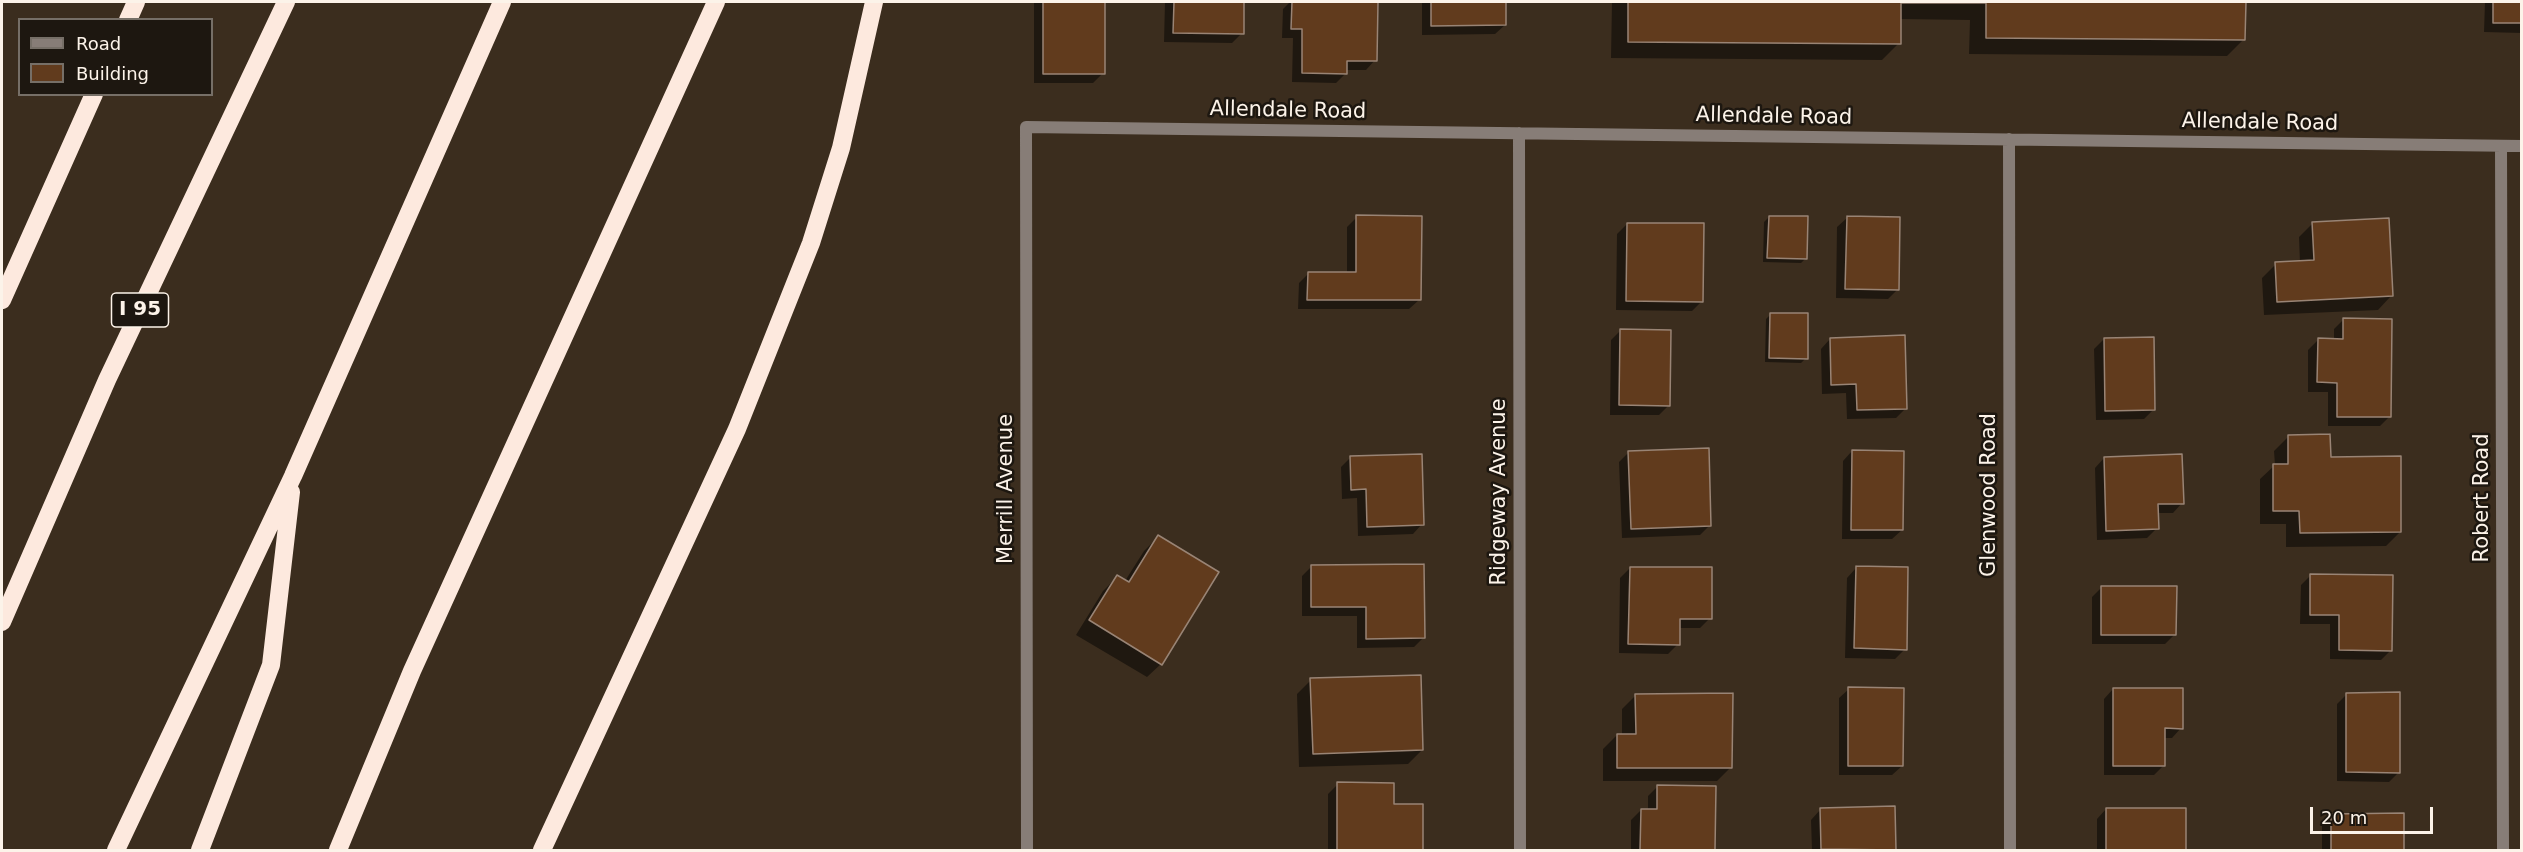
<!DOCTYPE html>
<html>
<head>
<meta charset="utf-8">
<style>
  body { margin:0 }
  #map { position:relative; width:2523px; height:852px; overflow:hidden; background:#3b2d1e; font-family:"DejaVu Sans",sans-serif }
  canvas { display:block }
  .frame { position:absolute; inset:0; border:3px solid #fcf3e9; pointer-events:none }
  .legend { position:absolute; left:18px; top:18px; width:195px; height:78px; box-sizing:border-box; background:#1d1710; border:2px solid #766f67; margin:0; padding:8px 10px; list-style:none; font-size:18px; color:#fcf3e9 }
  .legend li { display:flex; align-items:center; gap:12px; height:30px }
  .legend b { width:30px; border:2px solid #766f67 }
  .scale { position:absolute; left:2310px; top:807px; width:123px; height:27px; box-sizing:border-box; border:3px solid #fcf3e9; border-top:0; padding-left:8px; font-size:18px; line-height:21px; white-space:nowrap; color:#fcf3e9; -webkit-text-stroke:4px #1d1710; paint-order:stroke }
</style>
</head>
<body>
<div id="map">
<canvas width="2523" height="852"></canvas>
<div class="frame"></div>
<ul class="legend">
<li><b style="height:8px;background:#877d77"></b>Road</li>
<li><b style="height:16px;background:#613b1d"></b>Building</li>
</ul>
<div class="scale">20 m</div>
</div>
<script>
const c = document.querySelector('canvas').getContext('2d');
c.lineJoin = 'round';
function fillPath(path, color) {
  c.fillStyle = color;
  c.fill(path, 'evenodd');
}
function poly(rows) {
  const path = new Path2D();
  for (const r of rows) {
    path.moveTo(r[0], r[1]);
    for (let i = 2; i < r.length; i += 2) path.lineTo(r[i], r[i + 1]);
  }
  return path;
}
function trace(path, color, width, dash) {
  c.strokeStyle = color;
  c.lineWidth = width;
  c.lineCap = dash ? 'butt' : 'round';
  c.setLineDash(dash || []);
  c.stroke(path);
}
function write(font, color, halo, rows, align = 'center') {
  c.font = font + ' "DejaVu Sans",sans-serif';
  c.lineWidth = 5;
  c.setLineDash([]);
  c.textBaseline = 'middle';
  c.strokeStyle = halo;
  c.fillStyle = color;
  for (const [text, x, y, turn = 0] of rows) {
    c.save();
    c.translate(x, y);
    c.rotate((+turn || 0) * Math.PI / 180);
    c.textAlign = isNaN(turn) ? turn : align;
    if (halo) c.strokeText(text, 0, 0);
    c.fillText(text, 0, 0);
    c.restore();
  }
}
const shadow = poly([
  [1034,2,1103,2,1103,73,1093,83,1034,83],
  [1165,2,1242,2,1242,33,1232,43,1164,42],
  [1290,2,1376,2,1375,60,1366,70,1346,70,1346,73,1336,83,1292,82,1293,38,1282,38,1283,9],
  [1422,2,1504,2,1505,25,1495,34,1422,35],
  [1612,2,2244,2,2244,39,2227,56,1969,54,1970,20,1899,19,1899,43,1882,60,1611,58],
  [2485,2,2522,2,2522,33,2484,32],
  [1357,217,1419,300,1409,309,1298,309,1299,283,1309,273,1347,274,1347,227],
  [1769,217,1806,258,1801,263,1763,262,1764,222],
  [1847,218,1898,289,1888,299,1836,298,1837,227],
  [2313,223,2391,296,2378,310,2264,315,2262,278,2276,264,2300,263,2299,237],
  [1627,224,1702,301,1692,311,1616,310,1617,234],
  [1771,314,1806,358,1801,363,1765,362,1766,319],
  [2343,320,2390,416,2380,426,2328,426,2328,392,2308,392,2308,350,2318,340,2334,340,2334,329],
  [1621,330,1669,405,1659,415,1610,415,1611,340],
  [1830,339,1906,408,1896,418,1847,419,1846,393,1822,394,1821,349],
  [2104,339,2154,409,2144,419,2096,420,2094,349],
  [2288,437,2329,458,2400,532,2386,546,2286,547,2286,524,2260,524,2260,479,2275,465,2274,451],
  [1852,451,1902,530,1892,539,1842,539,1843,461],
  [1629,452,1710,525,1700,535,1622,538,1619,462],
  [1351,457,1422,524,1413,534,1358,536,1357,498,1342,499,1341,467],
  [2104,458,2182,503,2173,513,2157,513,2157,528,2147,538,2097,540,2095,468],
  [1158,537,1161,664,1147,677,1076,635,1103,591,1117,577,1125,581,1144,551],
  [1312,566,1423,638,1414,647,1357,648,1357,616,1302,616,1302,576],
  [1630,568,1710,618,1700,628,1679,628,1678,644,1668,654,1619,653,1620,578],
  [1856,568,1905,649,1895,659,1845,658,1847,578],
  [2311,575,2391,650,2381,660,2330,659,2330,624,2300,624,2301,585],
  [2102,587,2175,634,2165,644,2092,644,2092,597],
  [1311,680,1422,750,1408,764,1299,767,1297,694],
  [1849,689,1902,766,1892,775,1839,775,1839,698],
  [2113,689,2181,728,2172,738,2164,738,2164,765,2154,775,2104,775,2104,699],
  [2347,694,2399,772,2389,782,2337,781,2337,704],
  [1636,695,1731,767,1717,781,1603,781,1603,749,1617,735,1622,736,1622,709],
  [1338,784,1393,805,1422,805,1421,850,1328,850,1328,794],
  [1658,786,1714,787,1713,850,1631,850,1631,820,1641,810,1648,811,1648,796],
  [1893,807,1895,850,1812,850,1811,820,1820,810],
  [2106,809,2185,809,2184,850,2097,850,2097,819],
  [2332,815,2402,815,2402,850,2322,850,2322,825]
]);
const building = poly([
  [1043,2,1105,2,1105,74,1043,74,1043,2],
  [1174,2,1244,2,1244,34,1173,33,1174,2],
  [1292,2,1378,2,1377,61,1347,61,1347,74,1302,73,1302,29,1291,29,1292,2],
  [1431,2,1506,2,1506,25,1431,26,1431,2],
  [1628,2,2246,2,2245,40,1986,38,1986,3,1901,3,1901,44,1628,42,1628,2],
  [2493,2,2522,2,2522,23,2493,23,2493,2],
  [1356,215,1422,216,1421,300,1307,300,1308,272,1356,272,1356,215],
  [1769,216,1808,216,1807,259,1767,258,1769,216],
  [1847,216,1900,217,1899,290,1845,289,1847,216],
  [2389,218,2393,296,2277,302,2275,262,2314,260,2312,222,2389,218],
  [1627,223,1704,223,1703,302,1626,301,1627,223],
  [1770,313,1808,313,1808,359,1769,358,1770,313],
  [2343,318,2392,319,2391,417,2337,417,2337,383,2317,382,2318,338,2343,339,2343,318],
  [1620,329,1671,330,1670,406,1619,405,1620,329],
  [1905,335,1907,409,1857,410,1856,384,1831,385,1830,338,1905,335],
  [2154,337,2155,410,2105,411,2104,338,2154,337],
  [2330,434,2331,457,2401,456,2401,532,2300,533,2299,511,2273,511,2273,464,2288,464,2288,435,2330,434],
  [1709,448,1711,526,1631,529,1628,451,1709,448],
  [1852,450,1904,451,1903,530,1851,530,1852,450],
  [1422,454,1424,525,1367,527,1366,489,1351,490,1350,456,1422,454],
  [2182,454,2184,504,2158,504,2159,529,2106,531,2104,457,2182,454],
  [1158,535,1219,572,1162,665,1089,620,1117,575,1129,582,1158,535],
  [1424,564,1425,638,1366,639,1366,607,1311,607,1311,565,1424,564],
  [1856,566,1908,567,1907,650,1854,648,1856,566],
  [1630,567,1712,567,1712,619,1680,619,1680,645,1628,644,1630,567],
  [2310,574,2393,575,2392,651,2339,650,2339,615,2310,615,2310,574],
  [2101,586,2177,586,2176,635,2101,635,2101,586],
  [1421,675,1423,750,1313,754,1310,678,1421,675],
  [1848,687,1904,688,1903,766,1848,766,1848,687],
  [2113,688,2183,688,2183,729,2165,728,2165,766,2113,766,2113,688],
  [2400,692,2400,773,2346,772,2346,693,2400,692],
  [1733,693,1732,768,1617,768,1617,734,1636,734,1635,694,1733,693],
  [1337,782,1394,783,1394,804,1423,804,1423,850,1337,850,1337,782],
  [1657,785,1716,786,1715,850,1640,850,1641,809,1657,809,1657,785],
  [1895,806,1896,850,1821,849,1820,808,1895,806],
  [2106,808,2186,808,2186,850,2106,850,2106,808],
  [2404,813,2404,850,2331,850,2331,814,2404,813]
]);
const minor = poly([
  [1519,133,1520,850],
  [2009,139,2010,850],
  [2501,146,2503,850],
  [1027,850,1026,127,2522,146]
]);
const motorway = poly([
  [128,20,136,2],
  [2,300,94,94],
  [2,622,107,380,286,2],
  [116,850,293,476,502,2],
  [200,850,271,665,291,492],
  [338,850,412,671,716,2],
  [542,850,737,429,811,243,841,148,874,2]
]);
const shields = [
  [140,310,57]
];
const shieldNames = [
  ["I 95",140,310]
];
const streetNames = [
  ["Allendale Road",1288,111,1],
  ["Allendale Road",1774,117,1],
  ["Allendale Road",2260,123,1],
  ["Merrill Avenue",1007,489,-90],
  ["Ridgeway Avenue",1500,492,-90],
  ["Glenwood Road",1990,495,-90],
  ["Robert Road",2483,498,-90]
];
fillPath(shadow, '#0007');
fillPath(building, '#613b1d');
trace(building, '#998475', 1.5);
trace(minor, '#877d77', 12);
trace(motorway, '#fde9de', 18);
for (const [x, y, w] of shields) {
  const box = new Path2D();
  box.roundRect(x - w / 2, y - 17, w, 34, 4.5);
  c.fillStyle = '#1d1710';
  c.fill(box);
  trace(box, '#fcf3e9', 1.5);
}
write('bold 20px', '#fcf3e9', null, shieldNames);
write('21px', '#fcf3e9', '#1d1710', streetNames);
</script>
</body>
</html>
